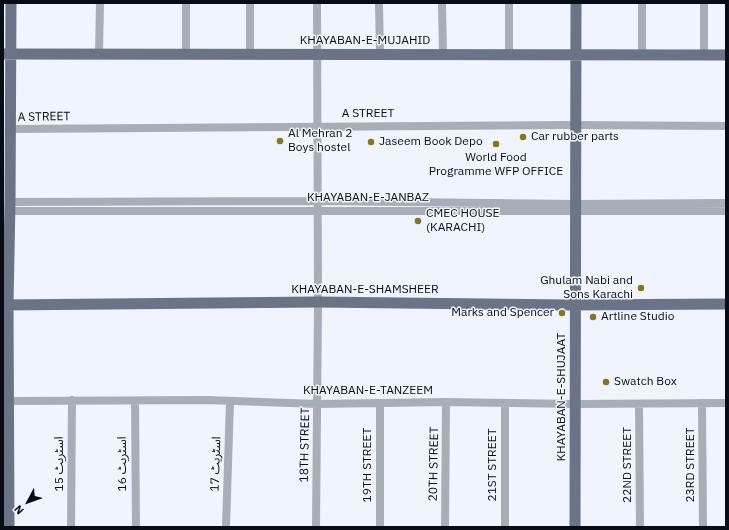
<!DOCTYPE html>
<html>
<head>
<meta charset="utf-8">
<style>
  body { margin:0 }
  #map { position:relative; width:729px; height:530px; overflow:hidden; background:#eff4fe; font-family:"IBM Plex Sans",sans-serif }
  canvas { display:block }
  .frame { position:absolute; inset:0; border:4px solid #080c14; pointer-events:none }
  .north { position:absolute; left:8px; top:482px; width:40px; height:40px; -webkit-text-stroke:3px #eff4fe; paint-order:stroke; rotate:229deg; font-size:11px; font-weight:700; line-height:16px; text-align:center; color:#080c14 }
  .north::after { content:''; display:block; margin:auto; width:14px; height:18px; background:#080c14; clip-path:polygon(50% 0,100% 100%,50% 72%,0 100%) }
</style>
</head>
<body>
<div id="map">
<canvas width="729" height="530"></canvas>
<div class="frame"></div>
<div class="north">N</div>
</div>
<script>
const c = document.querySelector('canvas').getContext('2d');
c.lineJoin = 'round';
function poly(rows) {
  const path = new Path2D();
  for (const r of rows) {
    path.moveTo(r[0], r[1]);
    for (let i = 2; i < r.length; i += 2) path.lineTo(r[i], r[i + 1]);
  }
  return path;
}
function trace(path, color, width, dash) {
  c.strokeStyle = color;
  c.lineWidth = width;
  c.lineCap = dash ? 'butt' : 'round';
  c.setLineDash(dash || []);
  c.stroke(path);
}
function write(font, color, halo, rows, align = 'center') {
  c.font = font + ' "IBM Plex Sans","Noto Sans Arabic",sans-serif';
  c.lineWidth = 3;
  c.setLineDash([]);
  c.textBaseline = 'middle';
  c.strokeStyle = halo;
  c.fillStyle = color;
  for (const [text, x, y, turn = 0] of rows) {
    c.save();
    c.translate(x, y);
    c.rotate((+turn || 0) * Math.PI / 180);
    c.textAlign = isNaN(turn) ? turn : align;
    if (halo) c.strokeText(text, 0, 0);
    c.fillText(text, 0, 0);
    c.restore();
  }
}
const minor = poly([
  [379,3,380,54],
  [442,3,443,54],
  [99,54,100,3],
  [186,54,186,3],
  [250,54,250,3],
  [509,54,509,3],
  [642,55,642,3],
  [704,55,704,3],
  [10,129,569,125,726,126],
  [10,202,318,201,575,204,726,203],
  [10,211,726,211],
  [10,401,207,400,317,404,446,402,576,404,726,403],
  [135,401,136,527],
  [702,403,703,527],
  [639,404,640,527],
  [71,527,72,400],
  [226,527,230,401],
  [316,527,318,302,317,3],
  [380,527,380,403],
  [445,527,446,402],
  [505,527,505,403]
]);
const major = poly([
  [3,54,726,55],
  [3,305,318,302,568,305,726,304],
  [9,527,8,304,10,202,11,3],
  [575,527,576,3]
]);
const markers = [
  [523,137,4,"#87771b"],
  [280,141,4,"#87771b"],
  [371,142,4,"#87771b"],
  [496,144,4,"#87771b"],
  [418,221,4,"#87771b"],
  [641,288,4,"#87771b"],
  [562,313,4,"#87771b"],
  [593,317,4,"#87771b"],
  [606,382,4,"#87771b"]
];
const streetNames = [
  ["KHAYABAN-E-MUJAHID",365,41],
  ["A STREET",368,114],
  ["A STREET",44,117,-1],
  ["KHAYABAN-E-JANBAZ",368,198],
  ["KHAYABAN-E-SHAMSHEER",365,290],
  ["KHAYABAN-E-TANZEEM",368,391],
  ["KHAYABAN-E-SHUJAAT",562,397,-90],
  ["18TH STREET",305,445,-89],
  ["اسٹریٹ 15",60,464,-90],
  ["اسٹریٹ 16",123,464,-90],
  ["اسٹریٹ 17",216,464,-88],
  ["20TH STREET",434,464,-89],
  ["19TH STREET",368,465,-90],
  ["21ST STREET",493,465,-90],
  ["22ND STREET",628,465,-90],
  ["23RD STREET",691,465,-90]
];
const poiNames = [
  ["Al Mehran 2",288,134],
  ["Boys hostel",288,148],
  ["Car rubber parts",531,137],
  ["Jaseem Book Depo",379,142],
  ["World Food",496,158,"center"],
  ["Programme WFP OFFICE",496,172,"center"],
  ["CMEC HOUSE",426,214],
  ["(KARACHI)",426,228],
  ["Ghulam Nabi and",633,281,"right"],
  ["Sons Karachi",633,295,"right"],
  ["Marks and Spencer",554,313,"right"],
  ["Artline Studio",601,317],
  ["Swatch Box",614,382]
];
trace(minor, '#a8aeb8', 8);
trace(major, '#6a7486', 11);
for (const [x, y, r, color] of markers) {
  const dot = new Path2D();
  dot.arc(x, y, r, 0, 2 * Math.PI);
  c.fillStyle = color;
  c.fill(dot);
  trace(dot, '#eff4fe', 1.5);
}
write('12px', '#080c14', '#eff4fe', streetNames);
write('12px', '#080c14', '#eff4fe', poiNames, 'left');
</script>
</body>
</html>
